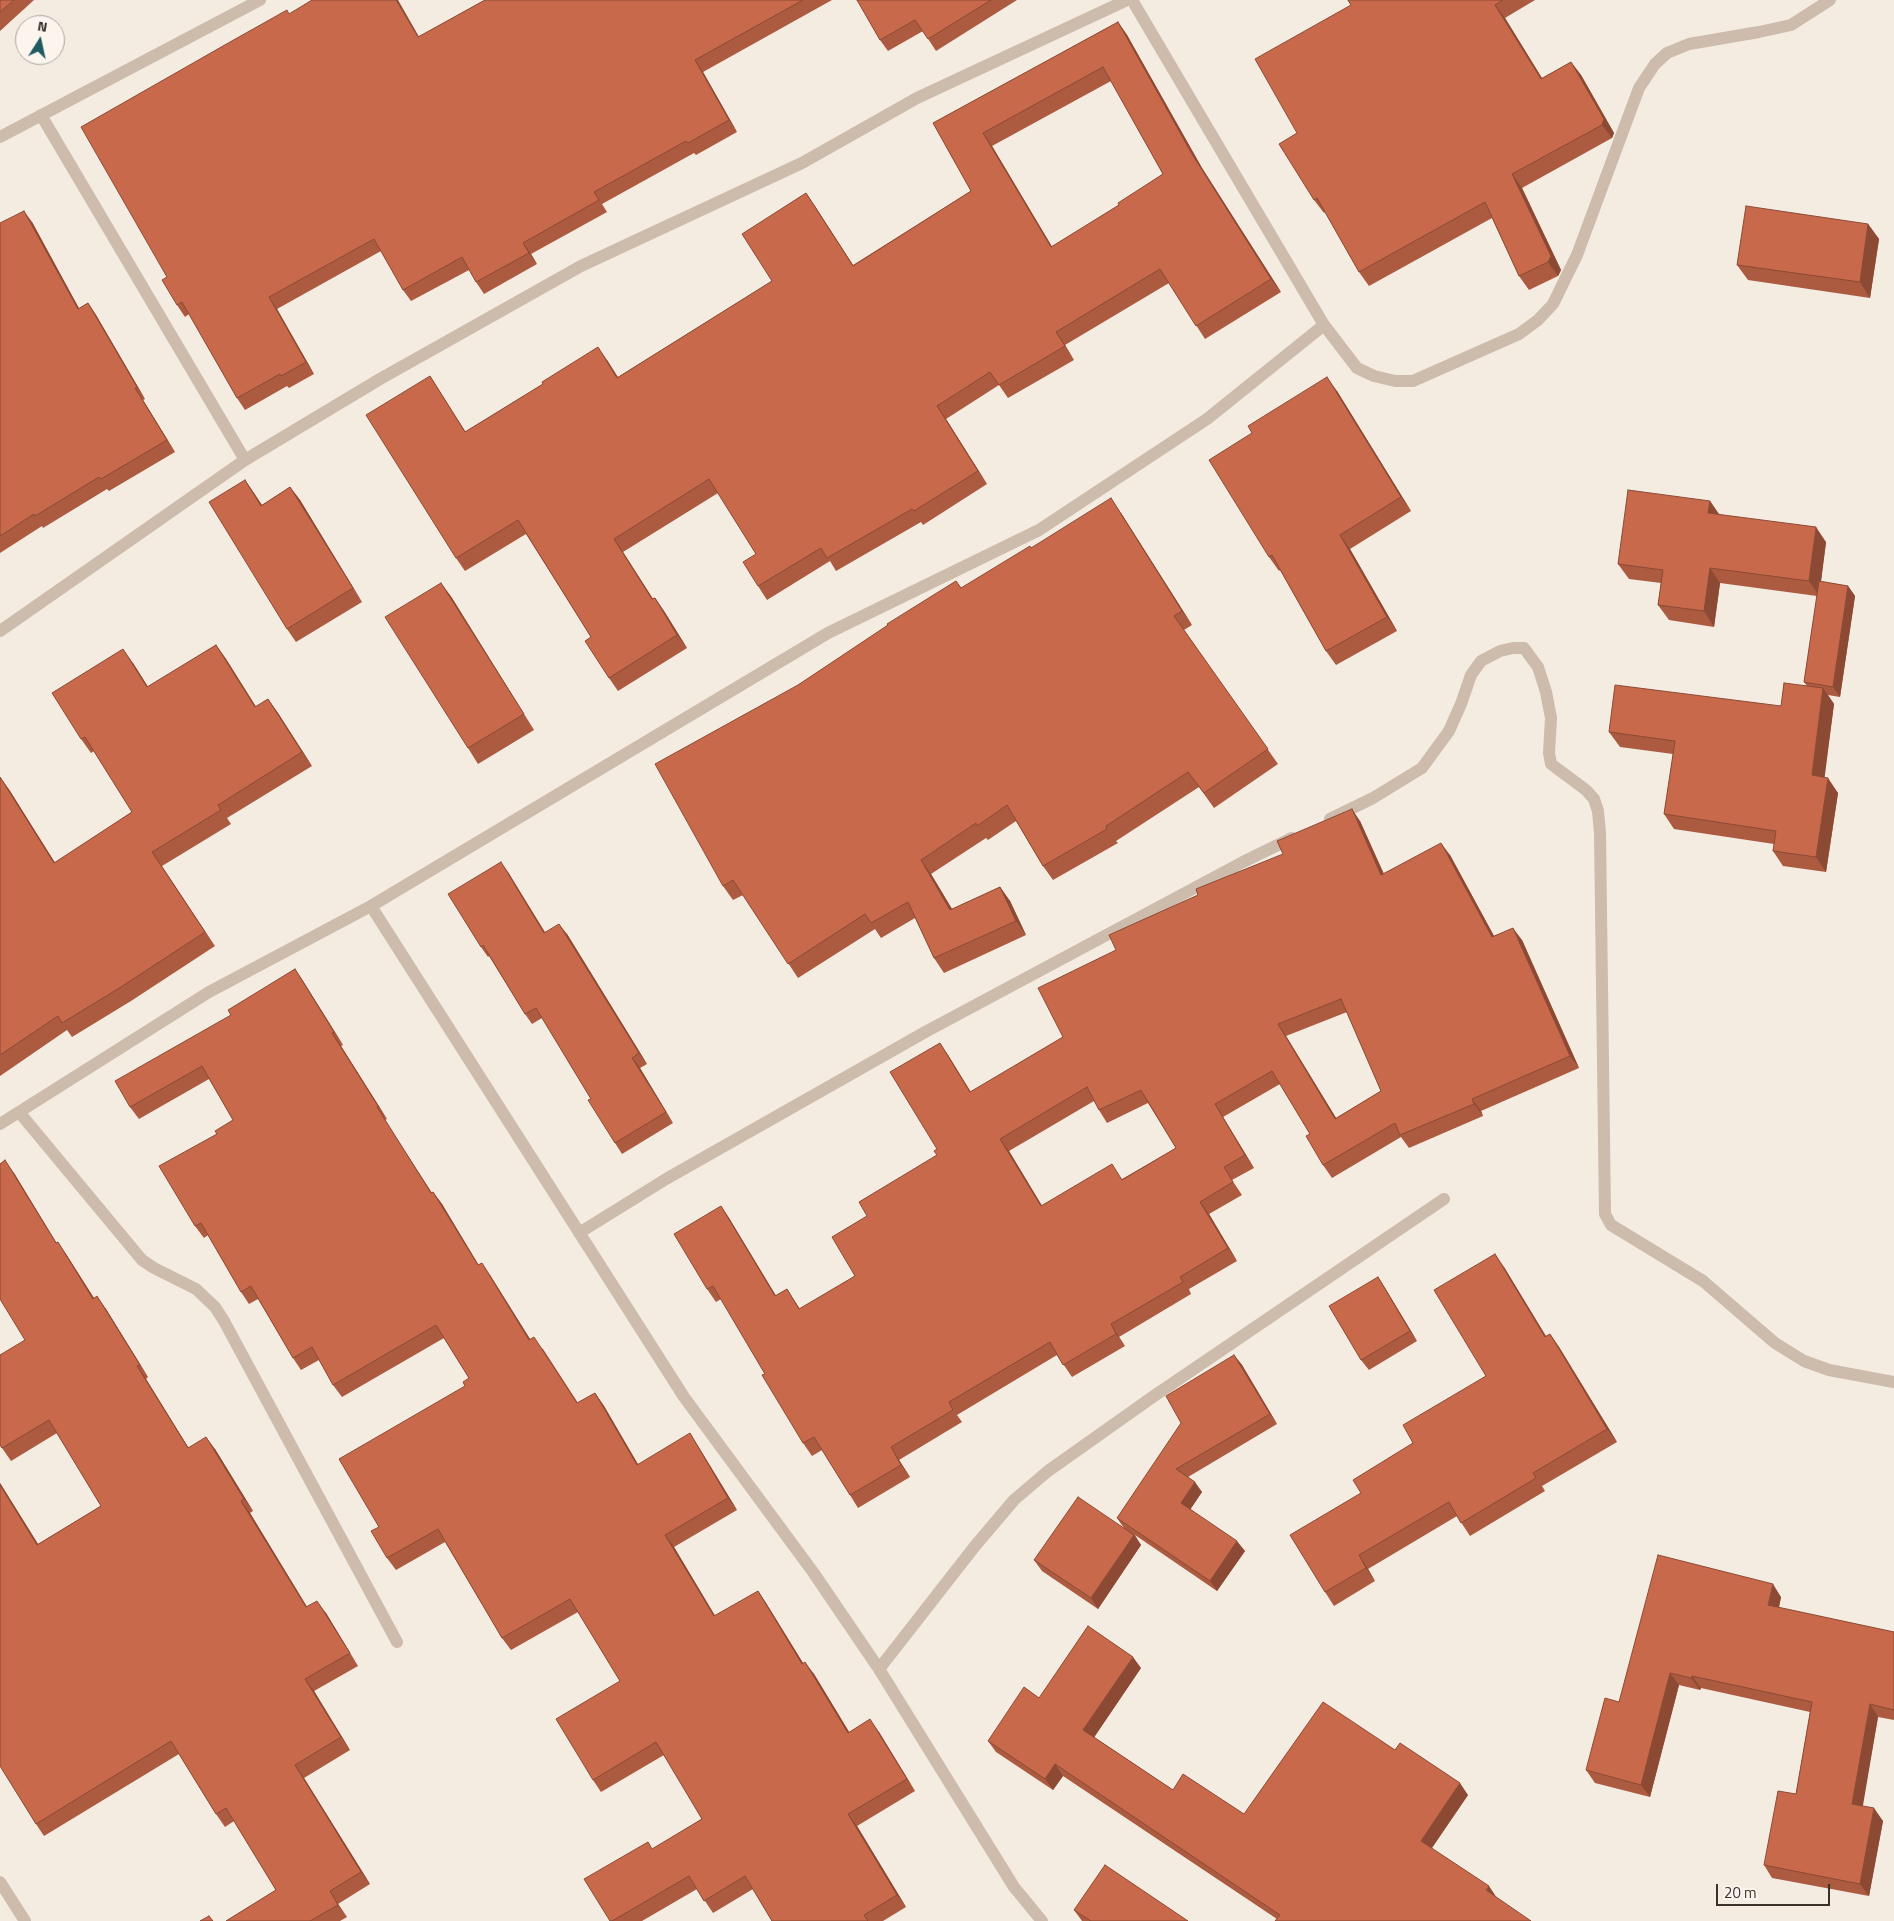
<!DOCTYPE html>
<html>
<head>
<meta charset="utf-8">
<style>
  body { margin:0 }
  #map { position:relative; width:1894px; height:1921px; overflow:hidden; background:#f4ebe1; font-family:"Titillium Web",sans-serif }
  canvas { display:block }
  .north { position:absolute; left:15px; top:15px; width:50px; height:50px; box-sizing:border-box; background:#fbf5ee; border:1px solid #aea6a0; border-radius:50%; rotate:10deg; font-size:14px; font-weight:700; line-height:20px; text-align:center; color:#3b302b }
  .north::after { content:''; display:block; margin:auto; width:18px; height:22px; background:#1f5a5e; clip-path:polygon(50% 0,100% 100%,50% 72%,0 100%) }
  .scale { position:absolute; left:1716px; top:1884px; width:114px; height:22px; box-sizing:border-box; border:2px solid #3b302b; border-top:0; padding-left:6px; font-size:15px; line-height:18px; white-space:nowrap; color:#3b302b; -webkit-text-stroke:4px #fbf5ee; paint-order:stroke }
</style>
</head>
<body>
<div id="map">
<canvas width="1894" height="1921"></canvas>
<div class="north">N</div>
<div class="scale">20 m</div>
</div>
<script>
const c = document.querySelector('canvas').getContext('2d');
c.lineJoin = 'round';
function poly(rows) {
  const path = new Path2D();
  for (const r of rows) {
    path.moveTo(r[0], r[1]);
    for (let i = 2; i < r.length; i += 2) path.lineTo(r[i], r[i + 1]);
  }
  return path;
}
function trace(path, color, width, dash) {
  c.strokeStyle = color;
  c.lineWidth = width;
  c.lineCap = dash ? 'butt' : 'round';
  c.setLineDash(dash || []);
  c.stroke(path);
}
function fillPath(path, color) {
  c.fillStyle = color;
  c.fill(path, 'evenodd');
}
const minor = poly([
  [1132,0,1324,325,1357,368,1374,376,1395,381,1413,381,1519,334,1538,320,1553,304,1577,255,1639,88,1655,64,1667,53,1689,44,1759,32,1791,25,1830,0],
  [41,115,245,460],
  [0,137,260,0],
  [0,631,245,460,380,379,581,266,802,163,917,98,1127,0],
  [1330,819,1373,798,1422,768,1449,731,1461,704,1471,675,1481,661,1500,651,1513,648,1524,648,1538,667,1546,692,1551,718,1549,753,1551,764,1586,790,1594,799,1598,811,1600,833,1605,1214,1611,1225,1703,1281,1775,1343,1804,1361,1829,1370,1894,1382],
  [371,906,684,1397,813,1572,879,1669,1014,1887,1042,1921],
  [19,1112,142,1260,154,1268,196,1289,215,1307,224,1321,397,1642],
  [0,1124,209,992,371,906,828,633,1039,530,1207,419,1324,325],
  [579,1233,666,1179,927,1031,1243,862,1292,838],
  [879,1669,975,1546,1014,1500,1048,1471,1154,1396,1444,1199],
  [0,1882,25,1921]
]);
const wall = poly([
  [0,0,34,0,0,31],
  [485,0,832,0,703,72,737,132,696,155,694,153,602,204,607,212,531,254,537,264,484,294,476,282,469,270,411,301,403,290,381,251,277,309,314,374,289,388,287,386,245,410,237,398,189,314,185,317,177,305,167,277,289,14,419,37],
  [857,0,1017,0,936,51,923,31,888,51,880,40],
  [1348,0,1535,0,1505,18,1542,78,1571,62,1581,75,1614,133,1612,138,1522,188,1561,270,1558,276,1529,290,1519,276,1492,218,1369,286,1359,272,1325,212,1324,213,1314,200,1297,133,1351,5],
  [1118,22,1127,35,1202,168,1281,292,1205,339,1169,283,1065,345,1074,360,1008,398,999,385,946,419,987,484,923,525,921,522,836,571,830,561,767,600,758,586,756,554,718,493,623,552,653,599,655,598,664,611,687,648,618,691,609,678,591,637,526,534,465,571,456,558,430,376,465,432,543,384,607,360,618,377,772,281,806,193,853,265,971,191,933,123],
  [1111,81,1163,174,1119,205,1052,247,992,146],
  [32,222,79,309,88,303,96,315,145,399,143,400,175,452,109,491,107,489,43,528,42,526,0,553,0,223],
  [1868,224,1879,239,1870,298,1748,280,1737,265],
  [1337,391,1411,511,1350,549,1397,631,1336,665,1326,651,1280,570,1279,571,1269,557],
  [245,480,262,505,290,487,300,500,362,602,296,642,287,629],
  [1710,501,1719,514,1826,542,1821,582,1848,586,1855,596,1840,697,1828,695,1834,704,1824,777,1838,793,1826,872,1783,866,1773,851,1774,844,1674,829,1664,814,1673,754,1620,747,1609,732,1781,706,1807,686,1804,682,1817,596,1720,583,1714,627,1669,620,1658,605,1661,583,1629,579,1618,564],
  [1121,513,1192,625,1184,630,1278,764,1214,808,1199,787,1116,841,1118,843,1053,880,1043,866,1016,821,988,840,986,838,931,874,952,909,1000,887,1010,901,1026,935,944,973,934,958,915,918,881,938,875,929,798,978,743,895,733,900,723,886,798,685,956,581,961,588,1032,548],
  [441,583,452,598,534,730,478,764,468,748],
  [216,645,226,659,256,707,268,699,278,713,312,766,227,818,231,824,162,866,215,946,131,1001,72,1037,67,1030,0,1076,0,777,10,791,55,863,132,812,94,751,91,753,81,739,133,663,148,687],
  [1360,821,1384,874,1450,855,1494,936,1522,940,1579,1068,1481,1111,1483,1116,1409,1148,1401,1137,1332,1178,1323,1165,1310,1134,1280,1084,1223,1117,1254,1168,1232,1180,1242,1195,1209,1214,1237,1261,1189,1289,1191,1294,1119,1337,1125,1346,1072,1377,1057,1355,957,1415,962,1422,899,1460,910,1477,858,1508,850,1495,822,1450,812,1456,803,1443,765,1374,721,1299,716,1302,707,1289,721,1206,729,1218,776,1296,787,1289,800,1309,855,1276,867,1216,937,1155,937,1149,948,1055,971,1092,1063,1037,1116,950],
  [1347,1012,1381,1091,1336,1118,1286,1036],
  [1094,1101,1099,1110,1107,1123,1148,1103,1176,1148,1122,1179,1042,1206,1009,1151],
  [508,872,545,932,567,934,647,1064,640,1068,673,1123,622,1154,615,1143,591,1099,542,1018,532,1024,525,1014,489,956,488,957,481,947],
  [295,969,303,981,343,1045,341,1046,387,1119,385,1120,432,1193,433,1192,442,1204,478,1265,490,1275,530,1339,543,1349,578,1403,595,1393,604,1406,638,1464,698,1446,737,1510,674,1547,715,1616,758,1591,766,1603,803,1663,814,1674,849,1732,879,1732,915,1791,857,1826,906,1907,883,1921,772,1921,753,1889,713,1913,697,1889,642,1921,610,1921,653,1849,702,1819,664,1755,601,1792,593,1780,620,1681,578,1612,511,1650,502,1638,445,1542,396,1570,387,1558,379,1527,465,1386,469,1378,444,1338,342,1397,333,1385,319,1360,301,1370,293,1358,258,1299,249,1304,241,1292,208,1235,204,1238,195,1226,217,1134,233,1120,209,1079,139,1119,130,1107,231,1015],
  [14,1173,56,1243,66,1254,94,1298,106,1309,148,1377,146,1379,188,1447,215,1449,253,1511,250,1513,307,1607,326,1613,358,1666,314,1691,350,1750,304,1778,370,1884,338,1904,347,1917,340,1921,226,1921,276,1890,234,1821,225,1827,216,1814,179,1754,44,1836,36,1824,0,1483,38,1544,101,1506,57,1433,11,1461,0,1445,25,1340],
  [1504,1267,1546,1336,1550,1334,1559,1347,1617,1442,1542,1486,1545,1491,1470,1536,1457,1516,1368,1569,1375,1581,1334,1606,1325,1592,1361,1493,1413,1443,1486,1376],
  [1378,1277,1385,1288,1417,1341,1369,1370,1361,1360],
  [1234,1355,1242,1365,1277,1424,1188,1477,1202,1492,1190,1509,1245,1551,1217,1591,1135,1535,1141,1545,1098,1609,1042,1571,1034,1560,1124,1528,1117,1518],
  [1781,1597,1779,1608,1894,1632,1894,1720,1878,1717,1862,1806,1883,1821,1869,1896,1772,1878,1764,1865,1796,1794,1810,1712,1701,1688,1700,1690,1679,1685,1650,1797,1595,1783,1586,1770,1619,1702],
  [1141,1668,1094,1737,1173,1790,1244,1814,1395,1750,1468,1795,1432,1848,1277,1919,1063,1776,1053,1790,996,1752,988,1741,1039,1698],
  [1074,1910,1188,1921,1082,1921]
]);
const shadedWall = poly([
  [396,0,398,0,426,49,418,37],
  [1495,5,1505,18,1551,93,1541,79],
  [1118,22,1127,35,1202,168,1281,292,1271,279,1192,154],
  [695,60,703,72,737,132,729,120],
  [1571,62,1581,75,1614,133,1612,138,1602,125],
  [983,133,992,146,1060,260,1051,247],
  [1512,174,1522,188,1561,270,1558,276,1548,262],
  [806,193,815,206,862,279,853,266],
  [24,211,32,222,86,321,78,309],
  [1868,224,1879,239,1870,298,1860,282],
  [523,243,531,254,537,264,529,253],
  [269,297,277,309,314,374,306,362],
  [88,303,96,315,145,399,137,387],
  [1056,332,1065,345,1074,360],
  [598,347,607,360,626,391,617,378],
  [430,376,439,390,474,445,465,432],
  [1327,377,1337,391,1411,511,1401,497],
  [135,388,143,400,175,452,167,440],
  [937,406,946,419,987,484,978,471],
  [245,480,254,493,271,519,261,506],
  [290,487,300,500,362,602,353,588],
  [1111,498,1121,513,1192,625,1182,611],
  [1710,501,1720,516,1708,513],
  [1816,527,1826,542,1819,596,1809,581],
  [1340,535,1350,549,1397,631,1387,617],
  [614,539,623,552,662,613,652,599],
  [1710,568,1720,583,1714,627,1704,611],
  [441,583,452,598,534,730,524,714],
  [1848,586,1855,596,1840,697,1833,687],
  [655,598,664,611,687,648,677,635],
  [216,645,226,659,265,721,255,707],
  [123,649,133,663,157,701,147,687],
  [1823,688,1834,704,1823,790,1812,775],
  [268,699,278,713,312,766,302,752],
  [0,777,10,791,64,877,54,863],
  [1828,778,1838,793,1826,872,1816,857],
  [1352,809,1360,821,1390,888,1381,875],
  [1441,843,1450,855,1501,949,1492,937],
  [921,860,931,874,961,924,950,910],
  [501,862,508,872,551,943,544,933],
  [1000,887,1010,901,1026,935,1016,921],
  [559,924,567,934,647,1064,639,1053],
  [1513,928,1522,940,1579,1068,1570,1056],
  [295,969,303,981,343,1045,334,1032],
  [1278,1024,1286,1036,1344,1131,1335,1119],
  [332,1033,341,1046,387,1119,378,1106],
  [940,1043,948,1055,978,1105,970,1092],
  [632,1058,640,1068,673,1123,666,1112],
  [1472,1099,1481,1111,1483,1116,1474,1104],
  [1215,1104,1223,1117,1254,1168,1245,1155],
  [377,1107,385,1120,440,1206,431,1193],
  [1000,1139,1009,1151,1050,1219,1041,1206],
  [5,1160,14,1173,64,1255,56,1243],
  [433,1192,442,1204,486,1277,478,1265],
  [1200,1202,1209,1214,1237,1261,1228,1248],
  [721,1206,729,1218,784,1309,775,1296],
  [58,1242,66,1254,102,1311,93,1299],
  [1495,1254,1504,1267,1554,1350,1545,1337],
  [482,1263,490,1275,538,1352,529,1340],
  [1378,1277,1385,1288,1417,1341,1410,1331],
  [97,1296,106,1309,148,1377,140,1365],
  [1111,1324,1119,1337,1125,1346,1116,1334],
  [1550,1334,1559,1347,1617,1442,1607,1429],
  [1234,1355,1242,1365,1277,1424,1270,1414],
  [137,1366,146,1379,196,1460,188,1448],
  [595,1393,604,1406,645,1477,637,1465],
  [690,1433,698,1446,737,1510,728,1498],
  [206,1437,215,1449,253,1511,244,1499],
  [891,1447,899,1460,910,1477,901,1465],
  [1195,1482,1202,1492,1188,1513,1181,1503],
  [0,1483,46,1557,37,1545,0,1485],
  [241,1501,250,1513,315,1620,306,1607],
  [665,1535,674,1547,723,1629,714,1616],
  [1134,1535,1141,1545,1098,1609,1091,1598],
  [1237,1541,1245,1551,1217,1591,1210,1581],
  [1359,1555,1368,1569,1375,1581,1366,1568],
  [1773,1584,1781,1597,1776,1618,1768,1605],
  [758,1591,766,1603,811,1676,802,1664],
  [317,1601,326,1613,358,1666,350,1653],
  [1133,1657,1141,1668,1091,1742,1083,1730],
  [805,1662,814,1674,857,1745,848,1733],
  [1670,1673,1679,1685,1650,1797,1641,1785],
  [1692,1676,1701,1688,1700,1690,1691,1678],
  [305,1679,314,1691,350,1750,341,1737],
  [1870,1704,1878,1717,1861,1817,1852,1804],
  [870,1719,879,1732,915,1791,907,1779],
  [1055,1764,1063,1776,1053,1790,1045,1779],
  [295,1765,304,1778,370,1884,361,1872],
  [1460,1783,1468,1795,1429,1852,1421,1841],
  [1874,1808,1883,1821,1869,1896,1860,1884],
  [848,1814,857,1826,906,1907,897,1895],
  [1489,1886,1497,1898,1486,1890],
  [330,1891,338,1904,347,1917,338,1905]
]);
const building = poly([
  [0,0,14,0,0,12,0,0],
  [312,0,396,0,418,37,485,0,803,0,695,60,729,120,688,143,686,141,594,192,599,200,523,243,529,253,476,282,462,257,403,290,374,239,269,297,306,362,281,376,280,374,237,398,182,302,177,305,162,280,167,277,81,127,230,42,287,10,289,14,312,0],
  [857,0,991,0,928,39,915,20,880,40,857,0],
  [1348,0,1503,0,1495,5,1541,79,1571,62,1604,119,1602,125,1512,174,1551,256,1548,262,1519,276,1485,202,1359,272,1317,198,1314,200,1279,144,1297,133,1255,59,1351,5,1348,0],
  [1118,22,1192,154,1271,279,1196,326,1160,269,1056,332,1065,346,999,385,990,372,937,406,978,471,914,511,912,509,827,558,821,548,758,586,743,562,756,554,709,479,614,539,652,599,655,598,677,635,609,678,585,641,591,637,518,520,456,558,366,415,430,376,465,432,543,384,542,382,598,347,617,378,772,281,742,234,806,193,853,266,971,191,933,123,1118,22],
  [1103,67,1163,174,1118,203,1119,205,1051,247,983,133,1103,67],
  [1746,206,1868,224,1860,282,1737,265,1746,206],
  [24,211,78,309,88,303,137,387,135,388,167,440,101,479,99,477,35,516,34,514,0,536,0,223,24,211],
  [1327,377,1401,497,1340,535,1387,617,1326,651,1272,555,1269,557,1209,460,1252,433,1248,426,1327,377],
  [245,480,261,506,290,487,353,588,287,629,209,502,245,480],
  [1628,490,1710,501,1708,513,1816,527,1809,581,1710,568,1704,611,1658,605,1663,570,1618,564,1628,490],
  [1111,498,1182,611,1174,616,1268,749,1204,793,1188,772,1106,826,1107,829,1043,866,1007,805,977,826,976,823,921,860,950,910,1000,887,1016,921,934,958,908,902,871,923,865,914,788,964,733,880,723,886,655,764,798,685,888,625,887,624,956,581,961,588,1030,546,1031,548,1111,498],
  [1819,581,1848,586,1833,687,1804,682,1819,581],
  [441,583,524,714,468,748,385,617,441,583],
  [216,645,255,707,268,699,302,752,218,805,221,810,152,852,205,932,121,987,62,1023,58,1016,0,1055,0,777,54,863,132,812,85,737,81,739,52,693,123,649,147,687,216,645],
  [1784,683,1823,688,1812,775,1828,778,1816,857,1773,851,1776,831,1664,814,1675,741,1609,732,1615,685,1781,706,1784,683],
  [1352,809,1381,875,1441,843,1492,937,1513,928,1570,1056,1472,1099,1474,1104,1400,1135,1395,1123,1323,1165,1306,1136,1310,1134,1272,1071,1215,1104,1245,1155,1224,1167,1233,1182,1200,1202,1228,1248,1180,1277,1183,1282,1111,1324,1116,1334,1063,1365,1050,1342,949,1402,953,1410,891,1447,901,1465,850,1495,814,1437,803,1443,762,1375,765,1374,713,1286,707,1289,674,1234,721,1206,775,1296,787,1289,799,1309,855,1276,832,1237,867,1216,859,1202,937,1155,934,1151,937,1149,890,1072,940,1043,970,1092,1063,1037,1038,988,1116,950,1109,935,1198,895,1196,889,1283,854,1277,841,1352,809],
  [1341,999,1381,1091,1335,1119,1278,1024,1341,999],
  [1087,1087,1099,1110,1141,1090,1176,1148,1122,1180,1112,1164,1041,1206,1000,1139,1087,1087],
  [501,862,544,933,559,924,639,1053,632,1058,666,1112,615,1143,588,1100,591,1099,536,1008,525,1014,483,945,481,947,448,894,501,862],
  [295,969,334,1032,332,1033,378,1106,377,1107,431,1193,433,1192,478,1265,482,1263,529,1340,534,1337,577,1403,595,1393,637,1465,690,1433,728,1498,665,1535,714,1616,758,1591,802,1664,805,1662,848,1733,870,1719,907,1779,848,1814,897,1895,864,1915,868,1921,772,1921,745,1876,704,1901,689,1876,612,1921,610,1921,584,1879,648,1842,652,1849,702,1819,656,1742,593,1780,556,1719,620,1681,570,1599,502,1638,438,1529,387,1558,371,1531,379,1527,339,1459,465,1386,463,1382,469,1378,436,1325,333,1385,312,1347,293,1358,251,1286,241,1292,201,1223,195,1226,159,1166,217,1134,215,1131,233,1120,202,1066,130,1107,115,1081,231,1015,228,1010,295,969],
  [5,1160,56,1243,58,1242,93,1299,97,1296,140,1365,137,1366,188,1448,206,1437,244,1499,241,1501,306,1607,317,1601,350,1653,305,1679,341,1737,295,1765,361,1872,330,1891,338,1905,310,1921,226,1921,276,1890,226,1808,216,1814,171,1741,36,1824,0,1766,0,1485,37,1545,101,1506,49,1420,2,1448,0,1445,0,1355,25,1340,0,1299,0,1164,5,1160],
  [1495,1254,1545,1337,1550,1334,1607,1429,1533,1473,1536,1478,1461,1523,1449,1502,1359,1555,1366,1568,1325,1592,1290,1535,1361,1493,1353,1480,1413,1443,1403,1425,1486,1376,1434,1290,1495,1254],
  [1378,1277,1410,1331,1361,1360,1329,1306,1378,1277],
  [1234,1355,1270,1414,1176,1469,1195,1482,1181,1503,1237,1541,1210,1581,1117,1518,1181,1423,1166,1396,1234,1355],
  [1078,1497,1134,1535,1091,1598,1034,1560,1078,1497],
  [1658,1555,1773,1584,1768,1605,1894,1632,1894,1710,1870,1704,1852,1804,1874,1808,1860,1884,1764,1865,1778,1791,1796,1794,1812,1702,1692,1676,1691,1678,1670,1673,1641,1785,1586,1770,1605,1698,1619,1702,1658,1555],
  [1088,1626,1133,1657,1083,1730,1173,1790,1183,1774,1244,1814,1323,1702,1395,1750,1400,1743,1460,1783,1421,1841,1489,1886,1486,1890,1531,1921,1275,1921,1280,1915,1055,1764,1045,1779,988,1741,1024,1687,1039,1698,1088,1626],
  [1105,1865,1188,1921,1091,1921,1074,1910,1105,1865],
  [209,1916,213,1921,200,1921,209,1916]
]);
trace(minor, '#cdbbac', 12);
fillPath(wall, '#ac5a40');
fillPath(shadedWall, '#8c4a34');
fillPath(building, '#c8694b');
trace(building, '#8c4a34', 1);
</script>
</body>
</html>
